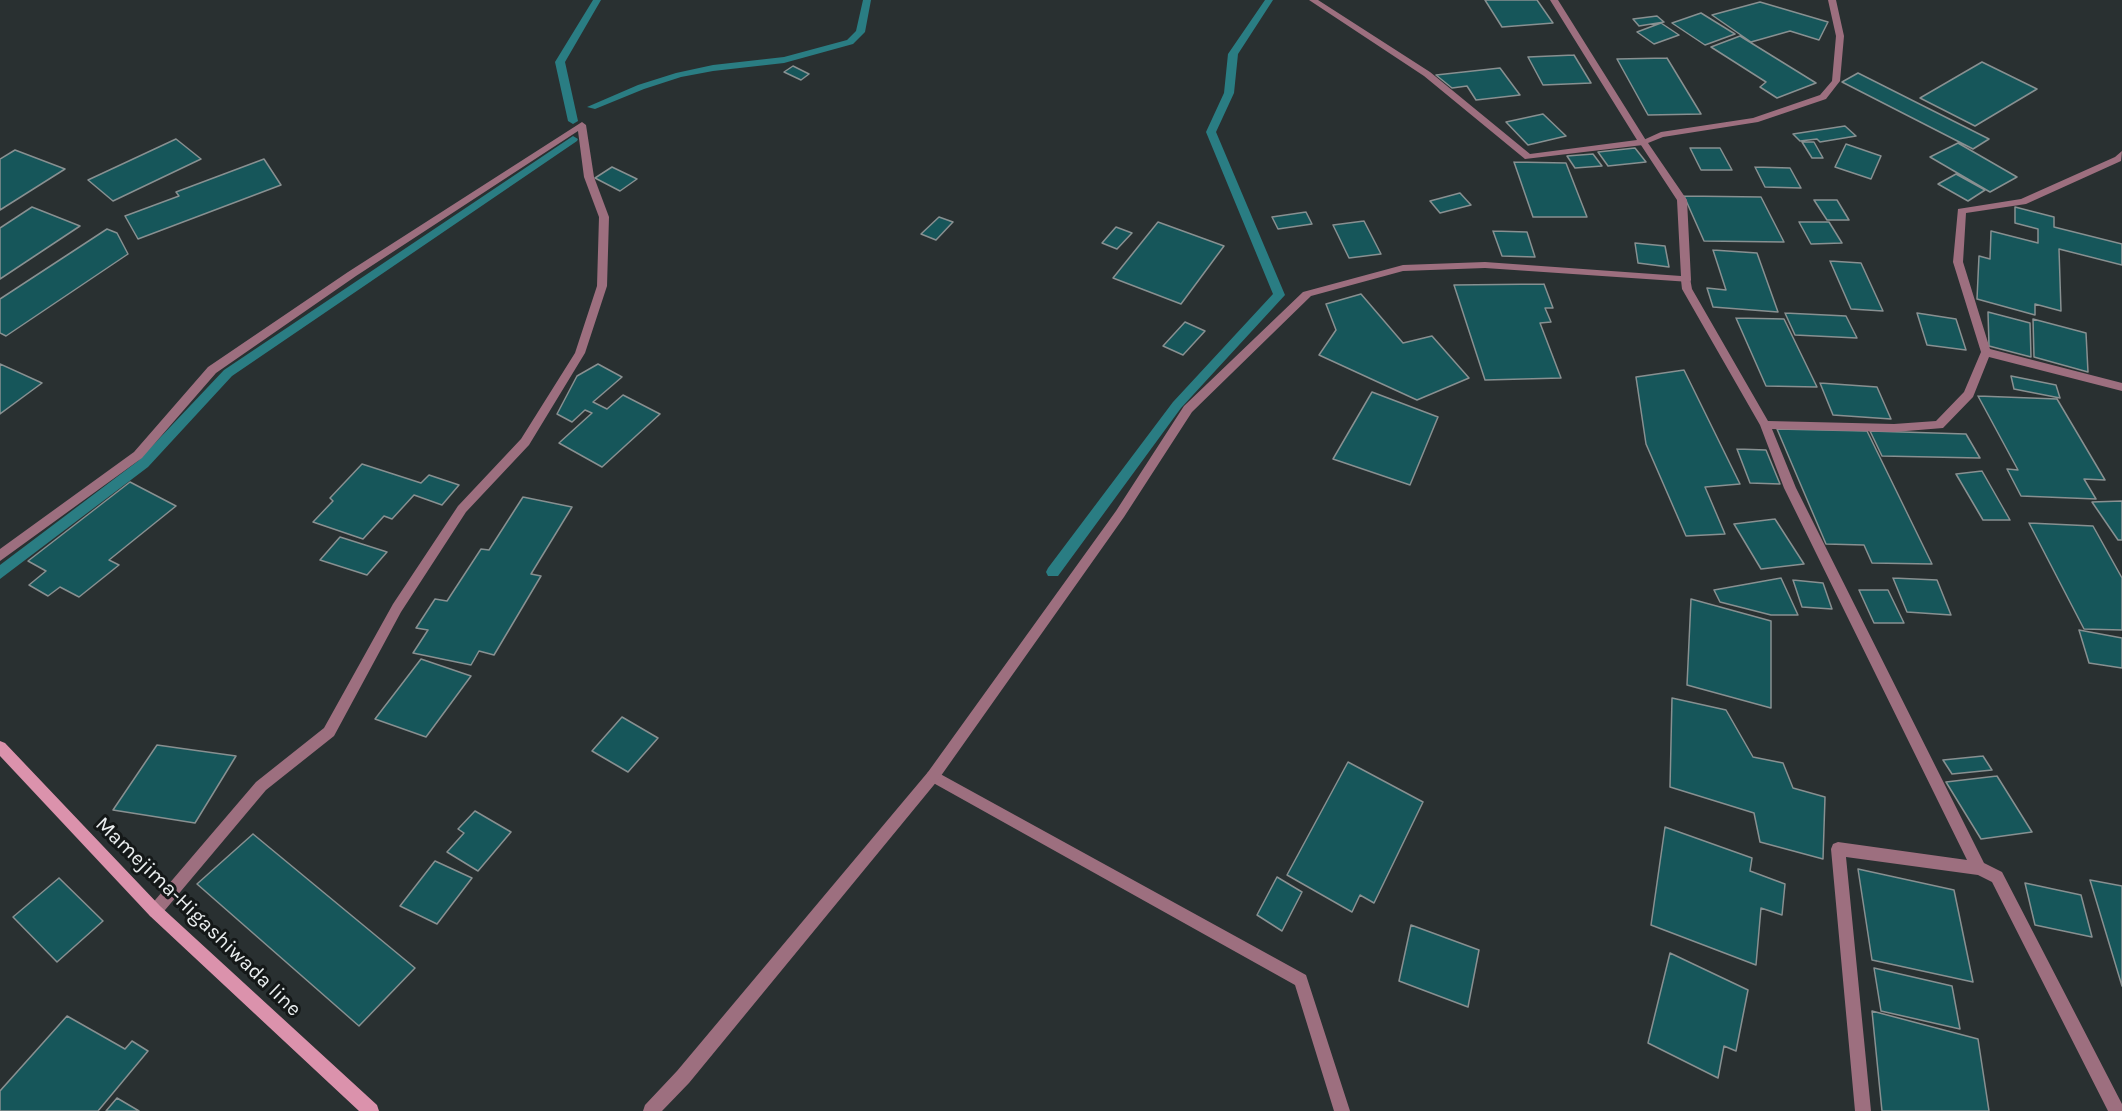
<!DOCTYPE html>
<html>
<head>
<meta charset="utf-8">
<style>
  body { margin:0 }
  canvas { display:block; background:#293031 }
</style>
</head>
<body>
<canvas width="2122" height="1111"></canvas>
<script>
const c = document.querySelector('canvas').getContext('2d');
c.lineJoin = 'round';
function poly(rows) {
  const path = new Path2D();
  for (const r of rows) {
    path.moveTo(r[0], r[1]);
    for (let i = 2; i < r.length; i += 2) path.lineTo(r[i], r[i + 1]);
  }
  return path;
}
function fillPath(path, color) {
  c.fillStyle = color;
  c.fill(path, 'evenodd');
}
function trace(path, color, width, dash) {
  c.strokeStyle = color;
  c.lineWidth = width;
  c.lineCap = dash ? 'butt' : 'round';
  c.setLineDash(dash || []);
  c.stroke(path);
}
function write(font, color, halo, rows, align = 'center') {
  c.font = font + ' Karla,sans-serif';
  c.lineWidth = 6;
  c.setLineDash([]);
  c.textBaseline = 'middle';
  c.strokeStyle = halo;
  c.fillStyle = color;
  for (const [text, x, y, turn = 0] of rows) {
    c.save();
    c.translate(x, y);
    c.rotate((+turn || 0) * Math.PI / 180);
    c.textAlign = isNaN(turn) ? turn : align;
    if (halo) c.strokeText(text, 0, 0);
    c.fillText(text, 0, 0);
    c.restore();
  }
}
const stream = poly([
  [593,0,601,0,565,62,578,121,573,124,568,121,555,62,593,0],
  [863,0,871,0,865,32,853,44,784,63,713,71,681,77,644,89,595,109,587,107,638,85,676,73,713,65,784,57,847,40,856,31,863,0],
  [1265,0,1273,0,1238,54,1234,93,1216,132,1285,295,1181,408,1058,576,1048,576,1046,572,1048,568,1173,402,1273,294,1206,132,1224,93,1228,54,1265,0],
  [573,136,578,139,577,141,232,376,148,467,0,579,0,565,138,461,224,370,573,136]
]);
const building = poly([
  [1485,0,1537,0,1553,23,1502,27,1485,0],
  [1760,2,1828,22,1819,40,1790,31,1751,42,1712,15,1760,2],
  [1701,13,1735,34,1705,45,1672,23,1701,13],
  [1657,16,1664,22,1639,26,1633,19,1657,16],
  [1661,23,1679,35,1654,44,1637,32,1661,23],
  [1740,36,1816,83,1777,98,1760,87,1766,82,1711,47,1740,36],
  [1574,55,1591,83,1543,85,1528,57,1574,55],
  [1667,58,1701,114,1648,115,1617,59,1667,58],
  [1982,62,2037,89,1975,126,1920,98,1982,62],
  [793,66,809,74,801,80,784,72,793,66],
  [1500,68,1520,95,1476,100,1467,86,1452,88,1436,75,1500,68],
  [1858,73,1989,139,1973,149,1842,82,1858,73],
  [1543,114,1566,136,1528,145,1506,122,1543,114],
  [1845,126,1856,136,1820,142,1817,139,1800,141,1793,134,1845,126],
  [176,139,201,159,113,201,88,180,176,139],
  [1802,142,1814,142,1823,158,1812,158,1802,142],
  [1958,143,2017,177,1990,192,1930,157,1958,143],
  [1846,144,1881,156,1871,179,1835,167,1846,144],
  [1635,148,1646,162,1608,166,1598,152,1635,148],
  [1690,148,1720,148,1732,170,1701,170,1690,148],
  [15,150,65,169,0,210,0,159,15,150],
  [1593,154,1602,166,1575,168,1567,156,1593,154],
  [264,159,281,185,138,239,125,216,179,196,176,192,264,159],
  [1514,162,1566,163,1587,217,1533,217,1514,162],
  [612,167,637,179,620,191,595,178,612,167],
  [1755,167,1790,168,1801,188,1765,187,1755,167],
  [1956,174,1985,190,1968,201,1938,184,1956,174],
  [1460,193,1471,205,1440,213,1430,201,1460,193],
  [1684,196,1761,197,1784,242,1704,241,1684,196],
  [1814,200,1837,200,1849,220,1827,220,1814,200],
  [32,207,80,226,0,279,0,228,32,207],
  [2015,207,2054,217,2054,227,2122,244,2122,265,2059,249,2061,311,2035,304,2035,315,1977,299,1979,256,1990,259,1991,231,2038,243,2038,229,2015,223,2015,207],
  [1306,212,1312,224,1278,229,1272,217,1306,212],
  [939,217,953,222,936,240,921,234,939,217],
  [1364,221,1381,254,1349,258,1333,225,1364,221],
  [1158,222,1224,246,1181,304,1113,278,1158,222],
  [1799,222,1829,222,1842,243,1811,244,1799,222],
  [1116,227,1132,233,1117,249,1102,243,1116,227],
  [107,229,117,233,128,254,6,336,0,333,0,299,107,229],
  [1493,231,1527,232,1535,257,1502,256,1493,231],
  [1635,243,1665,246,1669,267,1638,263,1635,243],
  [1713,250,1757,253,1778,312,1713,307,1707,288,1726,290,1713,250],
  [1830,261,1861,263,1883,311,1851,309,1830,261],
  [1544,284,1553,308,1545,308,1551,322,1540,323,1561,378,1485,380,1454,285,1544,284],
  [1361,294,1403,343,1432,336,1469,378,1417,400,1319,355,1336,330,1326,304,1361,294],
  [1988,312,2030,323,2031,357,1989,346,1988,312],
  [1785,313,1846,316,1857,338,1795,335,1785,313],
  [1917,313,1956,319,1966,350,1927,345,1917,313],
  [1736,318,1784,319,1817,387,1766,386,1736,318],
  [2033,319,2086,333,2088,372,2034,357,2033,319],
  [1185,322,1205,331,1183,355,1163,346,1185,322],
  [0,364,42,383,0,414,0,364],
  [598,364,622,377,593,402,607,409,623,395,660,414,602,467,559,443,592,413,585,410,572,422,557,414,577,376,598,364],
  [1684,370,1740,484,1705,487,1725,534,1686,536,1646,444,1636,377,1684,370],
  [2011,376,2056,385,2060,398,2014,389,2011,376],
  [1820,383,1877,387,1891,419,1833,415,1820,383],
  [1372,392,1438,417,1410,485,1333,459,1372,392],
  [1978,396,2057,399,2105,480,2084,479,2096,499,2021,496,2007,469,2018,470,1978,396],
  [1777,429,1867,431,1932,564,1872,563,1864,545,1826,544,1777,429],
  [1870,431,1966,434,1980,458,1882,456,1870,431],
  [1737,449,1766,450,1780,484,1750,483,1737,449],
  [362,464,421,483,429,475,459,485,442,505,414,495,392,519,384,516,363,539,313,522,333,501,330,498,362,464],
  [1982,471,2010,520,1983,520,1956,474,1982,471],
  [130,482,176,506,109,560,119,565,79,597,60,587,48,596,29,585,46,571,28,561,130,482],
  [523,497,572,507,531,574,541,576,494,655,479,651,471,665,413,653,428,630,416,628,435,599,447,601,481,549,489,550,523,497],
  [2122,501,2122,540,2118,540,2092,502,2122,501],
  [1775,519,1804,564,1761,569,1734,524,1775,519],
  [2029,523,2093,526,2122,578,2122,630,2084,629,2029,523],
  [340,537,387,552,367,575,320,560,340,537],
  [1781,578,1798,615,1771,615,1720,602,1714,590,1781,578],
  [1893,578,1937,580,1951,615,1907,612,1893,578],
  [1793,580,1823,583,1832,609,1802,607,1793,580],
  [1859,590,1888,590,1904,623,1874,623,1859,590],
  [1691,599,1771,621,1771,708,1687,685,1691,599],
  [2079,630,2122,638,2122,668,2089,663,2079,630],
  [421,659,471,676,426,737,375,719,421,659],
  [1672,698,1726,710,1753,757,1783,763,1793,788,1825,797,1823,859,1760,842,1754,813,1670,787,1672,698],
  [622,717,658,738,628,772,592,751,622,717],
  [157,745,236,756,195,823,113,810,157,745],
  [1983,756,1992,770,1952,774,1943,760,1983,756],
  [1348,762,1423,802,1374,903,1360,895,1352,912,1287,875,1348,762],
  [1997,776,2032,832,1981,839,1946,782,1997,776],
  [475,811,511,832,478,871,447,852,464,833,458,829,475,811],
  [1665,827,1752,858,1750,871,1785,884,1782,915,1761,908,1756,965,1651,925,1665,827],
  [253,834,415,968,359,1026,197,884,253,834],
  [435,861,472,878,437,924,400,906,435,861],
  [1858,869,1954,890,1973,982,1872,960,1858,869],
  [1277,877,1302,892,1282,931,1257,915,1277,877],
  [59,878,103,921,57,962,13,917,59,878],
  [2090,880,2122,886,2122,986,2090,880],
  [2025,883,2081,895,2092,937,2035,925,2025,883],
  [1411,925,1479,950,1468,1007,1399,981,1411,925],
  [1670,953,1748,990,1736,1051,1724,1046,1718,1078,1648,1043,1670,953],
  [1874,968,1952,986,1960,1029,1881,1011,1874,968],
  [1872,1011,1978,1039,1989,1111,1882,1111,1872,1011],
  [67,1016,125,1049,132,1041,148,1051,98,1111,0,1111,0,1091,67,1016],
  [117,1098,139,1111,106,1111,117,1098]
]);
const service = poly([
  [1309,0,1318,0,1430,72,1530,154,1637,140,1550,0,1558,0,1647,142,1643,145,1525,159,1424,76,1309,0],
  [2122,151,2121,161,2026,204,1966,213,1963,262,1990,349,2122,383,2122,391,1989,357,1973,397,1943,428,1894,432,1772,429,1796,488,1984,863,2002,872,2122,1104,2122,1111,2108,1111,1992,882,1978,875,1846,857,1871,1111,1855,1111,1831,849,1833,844,1838,842,1967,860,1784,488,1760,425,1682,289,1681,280,1686,277,1690,278,1692,289,1768,421,1894,424,1936,421,1964,392,1981,352,1953,262,1958,209,2021,199,2115,157,2122,151],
  [933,770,1306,975,1350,1111,1334,1111,1295,985,928,780,926,776,928,772,933,770]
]);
const minor = poly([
  [1828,0,1836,0,1844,36,1840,81,1826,99,1758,122,1663,137,1648,143,1687,200,1691,280,1690,282,1485,268,1403,271,1311,296,1192,412,1124,517,938,780,689,1083,662,1111,643,1111,645,1105,677,1071,928,772,1116,511,1184,406,1303,292,1403,265,1485,262,1681,276,1677,200,1639,142,1661,132,1753,118,1820,95,1832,81,1836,36,1828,0],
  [582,122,586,125,594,177,609,217,607,286,585,353,529,445,466,512,401,612,334,736,266,790,160,916,155,918,150,916,148,911,150,906,256,782,324,728,393,604,458,506,521,439,575,353,597,286,599,217,584,177,578,131,356,276,216,373,142,458,0,561,0,549,134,452,208,367,348,272,582,122]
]);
const secondary = poly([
  [0,741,5,743,160,906,377,1105,379,1111,359,1111,150,916,0,756,0,741]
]);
const nearStreetnames = [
  ["Mamejima-Higashiwada line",198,917,44]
];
fillPath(stream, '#2a7d83');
fillPath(building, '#16565a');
trace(building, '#889091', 1.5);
fillPath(service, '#9d6f7f');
fillPath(minor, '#9d6f7f');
fillPath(secondary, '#db92ac');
write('21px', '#eaeeef', '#141818', nearStreetnames);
</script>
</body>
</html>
